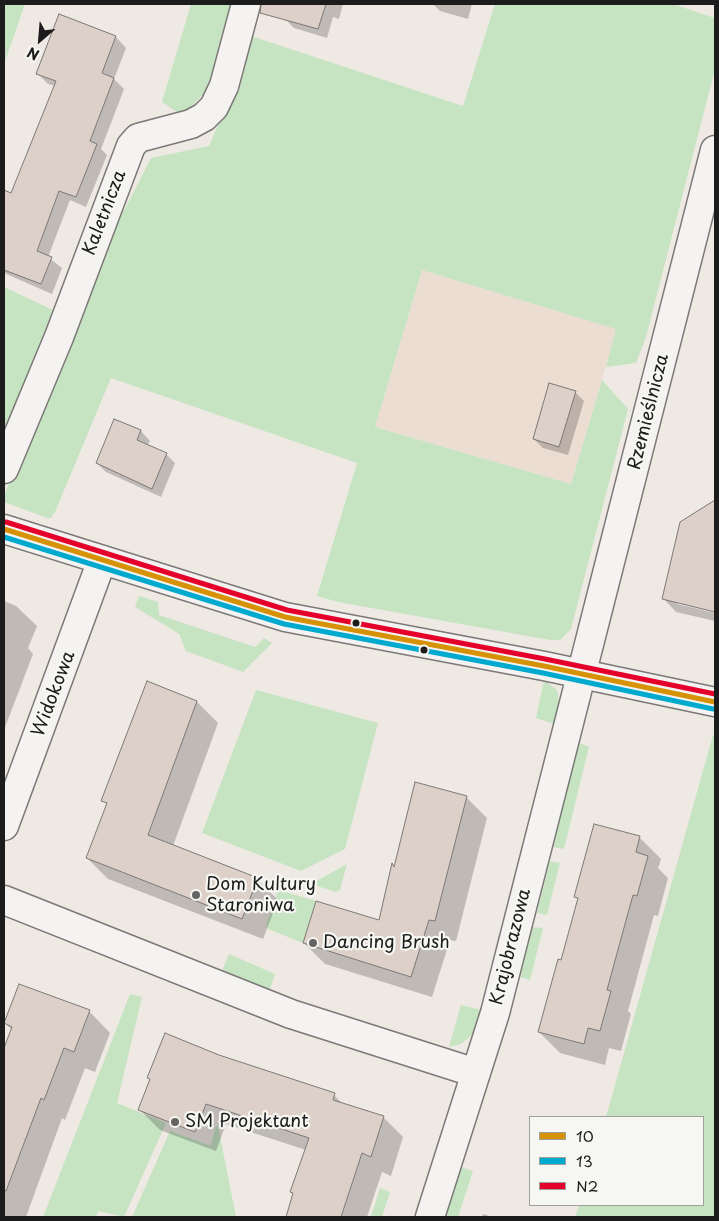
<!DOCTYPE html>
<html>
<head>
<meta charset="utf-8">
<style>
  body { margin:0 }
  #map { position:relative; width:719px; height:1221px; overflow:hidden; background:#efe9e4; font-family:"Playpen Sans",sans-serif }
  canvas { display:block }
  .frame { position:absolute; inset:0; border:5px solid #1c1c1c; pointer-events:none }
  .legend { position:absolute; left:529px; top:1116px; width:175px; height:90px; box-sizing:border-box; background:#f6f6f2; border:1px solid #9f9f9c; margin:0; padding:6px 9px; list-style:none; font-size:15px; color:#1c1c1c }
  .legend li { display:flex; align-items:center; gap:10px; height:25px }
  .legend b { width:25px; border:1px solid #9f9f9c }
  .north { position:absolute; left:15px; top:15px; width:50px; height:50px; -webkit-text-stroke:4px #f6f6f2; paint-order:stroke; rotate:207deg; font-size:14px; font-weight:700; line-height:20px; text-align:center; color:#1c1c1c }
  .north::after { content:''; display:block; margin:auto; width:18px; height:22px; background:#1c1c1c; clip-path:polygon(50% 0,100% 100%,50% 72%,0 100%) }
</style>
</head>
<body>
<div id="map">
<canvas width="719" height="1221"></canvas>
<div class="frame"></div>
<ul class="legend">
<li><b style="height:6px;background:#d69104"></b>10</li>
<li><b style="height:6px;background:#00a9ce"></b>13</li>
<li><b style="height:6px;background:#e4002b"></b>N2</li>
</ul>
<div class="north">N</div>
</div>
<script>
const c = document.querySelector('canvas').getContext('2d');
c.lineJoin = 'round';
function fillPath(path, color) {
  c.fillStyle = color;
  c.fill(path, 'evenodd');
}
function poly(rows) {
  const path = new Path2D();
  for (const r of rows) {
    path.moveTo(r[0], r[1]);
    for (let i = 2; i < r.length; i += 2) path.lineTo(r[i], r[i + 1]);
  }
  return path;
}
function trace(path, color, width, dash) {
  c.strokeStyle = color;
  c.lineWidth = width;
  c.lineCap = dash ? 'butt' : 'round';
  c.setLineDash(dash || []);
  c.stroke(path);
}
function write(font, color, halo, rows, align = 'center') {
  c.font = font + ' "Playpen Sans",sans-serif';
  c.lineWidth = 4.5;
  c.setLineDash([]);
  c.textBaseline = 'middle';
  c.strokeStyle = halo;
  c.fillStyle = color;
  for (const [text, x, y, turn = 0] of rows) {
    c.save();
    c.translate(x, y);
    c.rotate((+turn || 0) * Math.PI / 180);
    c.textAlign = isNaN(turn) ? turn : align;
    if (halo) c.strokeText(text, 0, 0);
    c.fillText(text, 0, 0);
    c.restore();
  }
}
const built = poly([
  [422,270,617,329,571,484,375,427]
]);
const green = poly([
  [4,4,25,4,4,64],
  [191,4,235,4,214,82,193,105,180,114,162,102],
  [495,4,673,4,715,18,715,69,646,337,636,363,606,367,616,329,422,270,375,427,571,484,602,380,628,409,571,629,560,640,550,640,338,602,317,596,357,463,111,378,55,512,50,519,4,502,4,497,18,459,115,220,125,209,151,158,209,146,236,82,248,35,463,106],
  [4,287,53,310,4,439],
  [139,596,158,602,159,615,255,647,264,638,272,643,243,672,186,651,179,634,135,607],
  [544,680,557,690,560,707,554,724,536,718],
  [256,690,378,723,345,849,301,871,202,833],
  [713,735,715,736,715,1217,575,1217,579,1205,703,1205,703,1117,606,1117],
  [578,742,589,747,564,849,553,847],
  [550,861,560,863,547,915,537,913],
  [347,864,340,890,336,892,311,884],
  [282,891,316,901,303,943,268,929,266,926,277,893],
  [532,927,543,928,530,980,520,977],
  [229,954,275,974,269,992,221,973],
  [130,994,142,997,117,1103,166,1123,124,1217,98,1211,96,1217,43,1217],
  [461,1005,481,1010,474,1033,461,1044,449,1047],
  [216,1126,218,1126,236,1217,132,1217,170,1131,211,1146],
  [461,1167,473,1171,458,1217,445,1217],
  [380,1188,390,1192,382,1217,371,1217]
]);
const shadow = poly([
  [289,4,343,4,339,19,333,17,327,38,294,28,285,19],
  [433,4,472,4,468,19,440,11],
  [116,37,126,48,114,79,124,89,101,149,107,155,86,207,70,200,48,257,62,268,52,294,4,273,4,192,12,195,55,86,48,84,37,73],
  [575,392,584,401,568,455,543,448,534,439],
  [115,420,141,431,150,441,147,446,166,454,175,463,161,497,106,472,97,463],
  [715,502,715,610,677,601,677,604,715,613,715,621,676,612,663,598,681,523],
  [4,601,16,606,37,626,28,648,33,654,4,730],
  [197,702,218,723,173,846,257,879,278,900,263,939,108,879,87,858,108,805,103,801],
  [466,797,487,818,456,941,450,940,432,997,325,964,304,943,380,922],
  [595,825,640,838,661,859,658,868,668,878,658,916,654,915,628,1011,631,1014,621,1051,609,1048,605,1065,560,1053,539,1032,562,961,579,900,575,897],
  [89,1011,110,1033,95,1072,85,1068,65,1120,62,1118,26,1217,4,1217,4,1051,12,1030,5,1023],
  [218,1057,334,1095,344,1105,383,1117,403,1137,391,1176,382,1172,367,1217,287,1217,294,1194,292,1192,306,1150,226,1124,216,1151,160,1130,140,1110],
  [483,1214,493,1217,482,1217]
]);
const building = poly([
  [261,4,326,4,318,29,260,13,261,4],
  [59,14,116,36,102,73,114,78,90,141,97,144,76,197,59,191,37,251,52,257,41,284,4,270,4,190,11,193,56,81,36,74,59,14],
  [549,383,576,391,559,447,533,439,549,383],
  [114,419,141,430,137,440,167,453,152,489,96,463,114,419],
  [715,500,715,612,662,599,680,522,715,500],
  [147,681,197,701,148,835,258,878,242,919,86,858,107,803,101,801,147,681],
  [415,782,467,796,435,921,429,920,411,977,303,943,316,901,379,920,392,863,394,867,415,782],
  [594,824,640,836,636,852,648,856,637,896,633,895,619,946,607,990,611,991,600,1031,588,1028,584,1044,538,1032,558,959,561,960,578,898,574,897,594,824],
  [19,984,90,1010,74,1052,64,1048,44,1100,41,1098,6,1191,4,1190,4,1048,12,1027,4,1023,19,984],
  [165,1033,219,1055,335,1093,333,1100,384,1116,371,1157,362,1153,341,1217,286,1217,293,1193,290,1192,309,1138,206,1104,195,1132,138,1110,150,1079,147,1078,165,1033]
]);
const street = poly([
  [4,469,59,337,131,146,138,138,191,124,204,117,214,107,224,86,246,4],
  [4,826,102,560],
  [4,900,291,1014,476,1073],
  [430,1217,495,1013,715,150]
]);
const secondary = poly([
  [4,529,285,617,544,666,715,702]
]);
const bus1 = poly([
  [4,529,285,617,544,666,715,702]
]);
const bus2 = poly([
  [4,537,284,624,543,673,713,709]
]);
const bus3 = poly([
  [6,522,287,610,545,659,715,694]
]);
const markers = [
  [356,623,4.5,"#1c1c1c"],
  [424,650,4.5,"#1c1c1c"],
  [196,895,5,"#666462"],
  [313,943,5,"#666462"],
  [175,1122,5,"#666462"]
];
const streetNames = [
  ["Kaletnicza",105,213,-69],
  ["Rzemieślnicza",649,412,-76],
  ["Widokowa",54,694,-69],
  ["Krajobrazowa",511,947,-76]
];
const poiNames = [
  ["Dom Kultury",206,885],
  ["Staroniwa",206,906],
  ["Dancing Brush",323,943],
  ["SM Projektant",185,1122]
];
fillPath(built, '#ebddd2');
fillPath(green, '#c6e4c2');
fillPath(shadow, '#0003');
fillPath(building, '#dcd0c8');
trace(building, '#7b7876', 1);
trace(street, '#7b7876', 31);
trace(secondary, '#7b7876', 31);
trace(street, '#f4f3f1', 28);
trace(secondary, '#f4f3f1', 28);
trace(bus1, '#d69104', 5);
trace(bus2, '#00a9ce', 5);
trace(bus3, '#e4002b', 5);
for (const [x, y, r, color] of markers) {
  const dot = new Path2D();
  dot.arc(x, y, r, 0, 2 * Math.PI);
  c.fillStyle = color;
  c.fill(dot);
  trace(dot, '#f6f6f2', 2);
}
write('18px', '#1c1c1c', '#f6f6f2', streetNames);
write('18px', '#1c1c1c', '#f6f6f2', poiNames, 'left');
</script>
</body>
</html>
